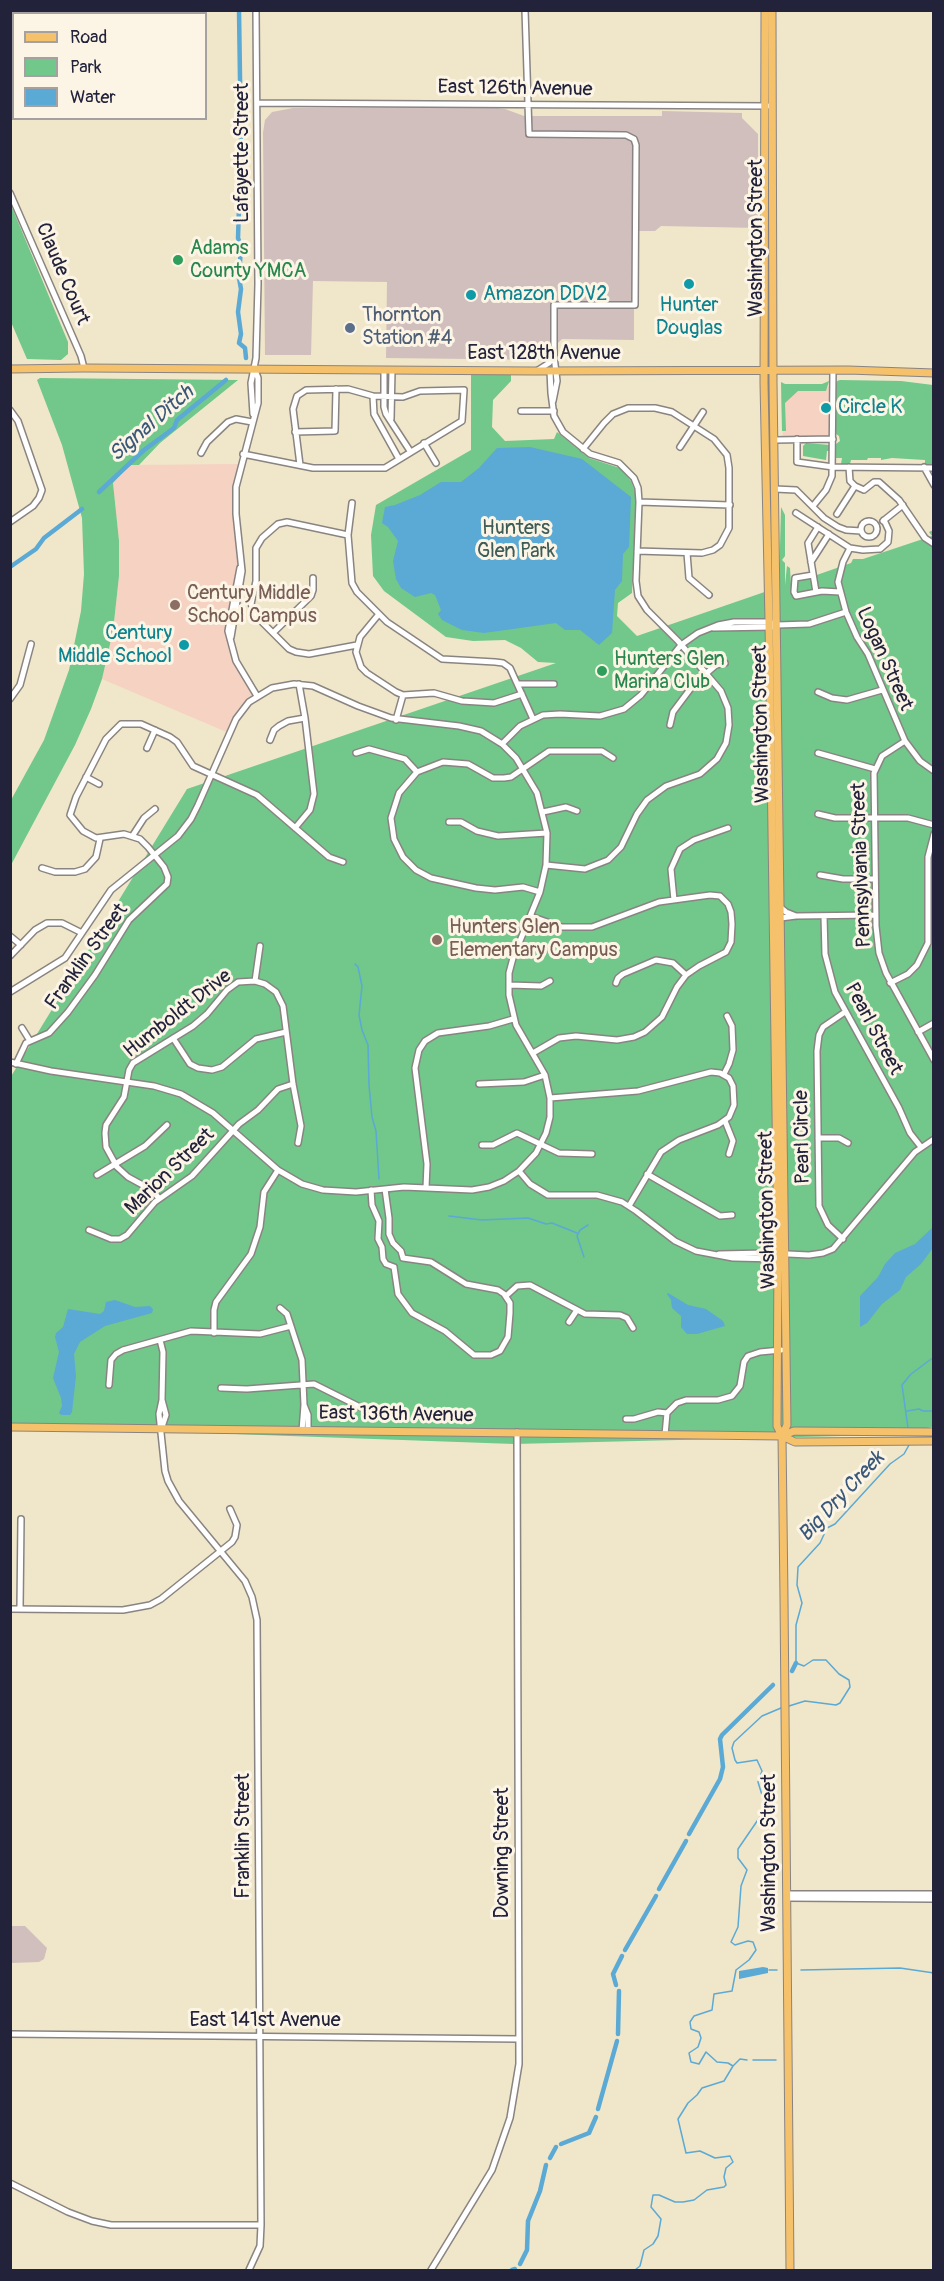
<!DOCTYPE html>
<html>
<head>
<meta charset="utf-8">
<style>
  body { margin:0 }
  #map { position:relative; width:944px; height:2281px; overflow:hidden; background:#f0e6c9; font-family:Pangolin,sans-serif }
  canvas { display:block }
  .frame { position:absolute; inset:0; border:12px solid #22223b; pointer-events:none }
  .legend { position:absolute; left:12px; top:12px; width:195px; height:108px; box-sizing:border-box; background:#fcf5e5; border:2px solid #a5a1a1; margin:0; padding:8px 10px; list-style:none; font-size:18px; color:#22223b }
  .legend li { display:flex; align-items:center; gap:12px; height:30px }
  .legend b { width:30px; border:2px solid #a5a1a1 }
</style>
</head>
<body>
<div id="map">
<canvas width="944" height="2281"></canvas>
<div class="frame"></div>
<ul class="legend">
<li><b style="height:8px;background:#f5c16b"></b>Road</li>
<li><b style="height:16px;background:#72c78b"></b>Park</li>
<li><b style="height:16px;background:#5ba9d5"></b>Water</li>
</ul>
</div>
<script>
const c = document.querySelector('canvas').getContext('2d');
c.lineJoin = 'round';
function fillPath(path, color) {
  c.fillStyle = color;
  c.fill(path, 'evenodd');
}
function poly(rows) {
  const path = new Path2D();
  for (const r of rows) {
    if (r.length === 3) {
      path.moveTo(r[0] + r[2], r[1]);
      path.arc(r[0], r[1], r[2], 0, 2 * Math.PI);
      continue;
    }
    path.moveTo(r[0], r[1]);
    for (let i = 2; i < r.length; i += 2) path.lineTo(r[i], r[i + 1]);
  }
  return path;
}
function trace(path, color, width, dash) {
  c.strokeStyle = color;
  c.lineWidth = width;
  c.lineCap = dash ? 'butt' : 'round';
  c.setLineDash(dash || []);
  c.stroke(path);
}
function write(font, color, halo, rows, align = 'center') {
  c.font = font + ' Pangolin,sans-serif';
  c.lineWidth = 6;
  c.setLineDash([]);
  c.textBaseline = 'middle';
  c.strokeStyle = halo;
  c.fillStyle = color;
  for (const [text, x, y, turn = 0] of rows) {
    c.save();
    c.translate(x, y);
    c.rotate((+turn || 0) * Math.PI / 180);
    c.textAlign = isNaN(turn) ? turn : align;
    if (halo) c.strokeText(text, 0, 0);
    c.fillText(text, 0, 0);
    c.restore();
  }
}
const built = poly([
  [791,386,829,387,830,442,783,442,781,397],
  [240,464,236,487,241,566,230,616,232,649,257,696,249,702,229,733,102,679,113,631,119,576,119,541,113,483,130,465]
]);
const industrial = poly([
  [490,107,505,109,524,116,662,116,662,111,742,113,742,118,758,134,758,228,661,226,655,231,634,231,634,340,562,339,558,343,557,360,386,358,387,282,313,281,311,355,265,355,263,133,265,120,272,112,293,108],
  [11,1926,25,1926,47,1948,44,1959,39,1962,11,1963]
]);
const green = poly([
  [11,205,68,342,68,354,61,360,27,359,11,322],
  [471,371,511,371,511,381,493,400,492,427,505,441,554,439,557,432,589,458,620,468,631,481,636,494,632,593,618,603,617,616,637,636,779,587,781,507,785,515,785,556,782,560,785,563,785,585,787,566,790,568,791,584,851,563,853,559,863,559,932,536,929,532,933,530,933,1427,882,1435,514,1444,11,1426,10,1078,187,789,556,663,538,662,521,648,505,640,473,641,446,637,384,591,373,576,371,535,376,505,471,450],
  [40,378,238,380,160,443,139,465,130,465,113,483,119,541,119,576,113,631,102,679,91,709,75,745,11,865,11,800,44,740,69,670,81,611,84,574,82,518,62,445,37,380],
  [840,380,901,381,933,385,933,464,925,465,925,460,892,458,881,460,881,458,868,458,867,460,851,460,850,464,841,464,842,458,836,458,836,444,840,441,839,436,836,434,835,386,837,381],
  [829,381,826,391,798,391,785,403,786,431,782,431,781,382,785,384,822,384],
  [806,443,830,445,830,451,827,451,826,460,803,456,803,446]
]);
const water = poly([
  [530,447,582,459,631,497,629,547,623,554,622,581,615,590,612,633,599,645,580,630,565,630,556,623,484,633,462,630,442,620,438,614,441,610,435,595,431,593,415,597,401,588,396,579,393,561,398,541,388,527,382,523,385,507,395,505,420,495,441,482,461,482,479,468,497,448],
  [933,1227,933,1248,921,1264,906,1277,900,1290,882,1304,867,1323,860,1327,860,1296,878,1277,885,1264,895,1253,915,1244],
  [668,1293,688,1305,706,1309,723,1321,725,1326,697,1334,687,1334,681,1327,681,1316,672,1308,671,1300,667,1294],
  [115,1300,135,1307,150,1306,153,1309,152,1313,105,1326,80,1342,74,1354,76,1376,72,1412,70,1415,61,1415,59,1413,62,1406,61,1398,53,1378,59,1352,55,1337,56,1333,63,1327,68,1309,100,1314,104,1311,106,1302],
  [763,1967,768,1968,768,1973,739,1979,739,1971]
]);
const stream = poly([
  [355,964,358,967,362,986,359,1015,362,1030,368,1045,369,1085,372,1117,376,1131,379,1179],
  [449,1216,482,1220,528,1218,546,1224,552,1223,577,1233],
  [584,1257,577,1236,580,1230,588,1225],
  [907,1411,919,1409,923,1411,934,1411],
  [908,1428,902,1385,911,1374,934,1357],
  [789,1706,805,1701,836,1705,840,1703,850,1687,849,1680,839,1674,826,1660,813,1660,804,1666,796,1663,796,1625,802,1603,797,1585,798,1567,820,1543,827,1528,835,1524,890,1464,904,1454,909,1445],
  [769,1970,777,1970],
  [801,1970,900,1968,934,1973],
  [753,2060,776,2060],
  [733,2066,740,2059,747,2060],
  [635,2270,640,2266,644,2250,653,2244,658,2236,661,2219,651,2207,653,2195,659,2195,675,2202,683,2202,694,2200,707,2190,724,2187,726,2185,724,2177,726,2168,733,2162,730,2156,715,2158,700,2151,686,2153,678,2119,688,2103,697,2095,702,2088,724,2081,733,2066,728,2063,717,2062,706,2052,699,2064,691,2062,689,2053,698,2047,701,2038,699,2032,691,2029,690,2022,694,2016,712,2010,714,1994,732,1991,736,1970,749,1960,756,1950,753,1942,748,1941,735,1945,731,1942,738,1927,741,1886,747,1870,738,1858,738,1849,766,1808,758,1782,762,1771,757,1760,737,1763,735,1760,732,1748,734,1742,762,1716,781,1708]
]);
const canal = poly([
  [239,10,241,147,238,238,241,246,239,278,241,289,238,312,241,334,239,343,245,348,246,358],
  [99,492,144,450,174,428,177,420,226,380],
  [10,567,36,549,44,538,82,509],
  [792,1671,796,1663],
  [689,1834,720,1779,723,1767,720,1739,722,1735,773,1685],
  [659,1889,686,1841],
  [625,1950,656,1896],
  [616,1985,613,1974,622,1956],
  [618,2034,619,1991],
  [598,2109,617,2041],
  [561,2144,589,2133,596,2117],
  [550,2158,556,2147],
  [520,2264,527,2250,528,2221,540,2191,546,2165],
  [512,2270,515,2269]
]);
const minor = poly([
  [525,10,529,134,626,135,634,139,636,145,635,305,554,305,554,356,557,381,553,401],
  [258,103,768,106],
  [10,193,81,356,84,368],
  [384,370,384,407,386,414,410,451],
  [538,370,549,363,554,356],
  [373,396,374,414,399,459],
  [10,410,18,421,42,490,39,498,33,506,10,522],
  [521,411,554,411],
  [253,414,251,383,256,358,258,284,256,10],
  [391,419,392,370],
  [295,432,335,431,336,389],
  [797,439,797,462,833,467,934,468],
  [775,440,833,439],
  [424,443,436,463],
  [680,447,703,412],
  [583,449,604,423,613,414,628,408,655,408,672,412,714,439,727,455,729,468,729,528,720,545,713,550,702,553,637,551],
  [201,453,207,442,228,422,236,419,252,422],
  [243,454,313,468,385,468,462,421,464,390,420,391,403,397,373,396,348,389,306,390,297,396,293,409,300,465],
  [849,467,850,481,855,486,864,490,874,482,879,482,899,500,925,538,934,544],
  [924,467,934,485],
  [775,489,796,490,824,518,838,527,846,530,861,531],
  [639,502,730,505],
  [352,503,348,535,352,583,357,592,387,622,442,659,495,662,503,663,510,668,533,719],
  [813,506,826,490,832,476,833,370],
  [796,513,850,548,863,550,880,549,888,542,889,531,884,520],
  [837,514,855,486],
  [869,529,8],
  [883,521,903,505],
  [348,535,287,522,278,524,262,538,256,548,256,581,251,604,258,618,289,649,296,652,309,654,357,645],
  [850,548,843,562,838,582,846,612,857,637,868,654,905,741,920,761,934,771],
  [687,553,689,578,709,595],
  [811,562,829,534],
  [240,568,228,631,236,661,257,696],
  [813,575,795,578,794,592,796,596,822,591,840,592],
  [816,592,808,543,818,527],
  [379,614,360,637,356,652,361,667,367,673,396,692,403,695,434,693,462,701,494,703,522,694],
  [713,628,773,627],
  [273,633,311,596,313,590,313,578],
  [231,637,242,571,236,514,236,487,258,403,258,378,255,370],
  [518,684,554,684],
  [818,692,832,698,847,700,882,690],
  [10,699,20,685,31,644],
  [396,720,403,695],
  [670,725,673,712,694,684,716,665,725,663],
  [270,740,274,730,279,726,288,721,305,718],
  [905,741,882,756,874,773,876,926,879,953,886,973,934,1060],
  [502,744,520,726,543,715,560,714,600,716,624,709,641,695,681,645,698,633,718,625,734,622,769,622,777,625,809,624,846,612],
  [147,748,155,730],
  [356,753,369,749,405,759,417,772],
  [818,753,875,769],
  [86,777,99,784],
  [543,812,566,807,577,811],
  [818,814,835,818,908,818,934,825],
  [449,822,461,822,477,831,498,836,547,833],
  [295,828,310,810,314,794,305,718,299,684],
  [133,835,144,818,155,809],
  [546,865,585,869,608,860,621,847,637,814,647,800,666,786,700,774,717,759,726,743,729,725,728,708,721,691,678,641,647,610,638,596,636,581,639,502,638,488,634,478,619,463,590,454,563,432,554,416,551,393,550,371],
  [42,868,55,872,75,872,85,869,96,857,100,839],
  [820,875,843,879,875,879],
  [540,892,523,887,495,890,476,888,431,878,416,870,403,857,394,839,391,818,399,793,417,772,443,762,468,764,493,778,504,778,511,777,549,751,602,751,613,758],
  [674,900,671,869,680,849,694,840,728,828],
  [780,907,786,912,796,916],
  [530,916,562,927,592,927,659,902,710,895,720,896,728,904,731,912,732,924,731,942,726,952,699,966,686,975,677,987,662,1017,645,1032,634,1037,617,1040,576,1036,559,1038,533,1053],
  [824,916,825,954,835,992,899,1108,910,1133,921,1147],
  [773,919,796,916,875,915],
  [10,936,21,945],
  [10,956,35,930,47,923,62,923,82,933],
  [255,981,260,946],
  [616,983,618,978,623,974,656,960,673,963,686,975],
  [890,983,908,974,917,965,928,943,928,857,934,834],
  [509,985,541,986,550,981],
  [10,992,65,958,111,890,178,836,191,819,198,805,236,719,249,702,272,688,294,684,313,686,358,706,391,718,459,726,481,731,502,744,516,758,537,793,547,833,546,865,540,892,513,958,509,973,509,995,516,1025,545,1075,550,1098,550,1117,546,1133,536,1153,519,1171,504,1181,489,1187,472,1190,404,1187,356,1192,323,1190,302,1184,278,1170,213,1113,181,1094,154,1086,51,1071,10,1062],
  [22,1028,30,1041],
  [918,1032,934,1023],
  [173,1038,190,1064,198,1068,212,1070,222,1067,256,1039,286,1032],
  [16,1064,26,1043,49,1033,68,1012,95,975,129,920,167,884,168,877,164,867,148,847,140,839,124,834,96,838,83,831,70,815,76,797,106,739,121,724,141,724,170,737,177,742,193,766,257,795,329,857,343,862],
  [724,1074,729,1064,733,1050,732,1026,727,1016],
  [479,1084,524,1082,545,1075],
  [550,1098,638,1091,711,1072,720,1073,729,1078,733,1086,734,1105,729,1117,718,1125,679,1140,661,1152,629,1206],
  [725,1121,733,1141,729,1154],
  [818,1138,839,1138,848,1143],
  [482,1145,493,1145,517,1133,559,1153,592,1154],
  [519,1171,530,1184,548,1195,597,1195,622,1202,636,1211,675,1241,696,1251,733,1258,778,1259,781,1257],
  [647,1174,720,1216,732,1215],
  [97,1175,145,1146,167,1125],
  [426,1188,427,1164,415,1068,419,1050,425,1041,438,1033,489,1026,513,1019],
  [385,1189,389,1218,389,1234,393,1243,401,1251,403,1258],
  [371,1190,372,1205,379,1221,378,1239,382,1247,383,1259,386,1264,394,1267],
  [159,1198,150,1189,128,1177,117,1167,106,1147,105,1133,106,1125,124,1097,129,1070,133,1063,193,1026,207,1014,227,990,238,982,255,981,265,984,276,992,283,1006,293,1084,301,1126,298,1143],
  [89,1230,111,1239,120,1239,127,1235,155,1202,192,1176,239,1124,258,1110,278,1089,293,1084],
  [843,1239,828,1225,819,1206,817,1051,819,1035,823,1027,845,1012],
  [719,1254,767,1253,809,1255,823,1253,833,1249,915,1152,934,1139],
  [394,1267,398,1294,412,1313,445,1331,474,1355,491,1355,500,1351,508,1337,510,1313,510,1303,504,1294,498,1290,466,1284,431,1262,403,1258],
  [506,1296,517,1286,530,1285,585,1314,620,1315,627,1318,633,1328],
  [280,1308,287,1314,302,1360,304,1405,302,1431],
  [569,1322,577,1310],
  [214,1333,214,1310,216,1302,251,1254,260,1227,264,1192,278,1170],
  [160,1340,163,1352,162,1400,159,1414,165,1471,168,1481,179,1501,245,1581,252,1597,257,1620,261,2225,260,2246,249,2270],
  [109,1385,111,1360,116,1354,123,1350,191,1331,260,1334,291,1326],
  [221,1388,247,1389,314,1384,366,1410],
  [162,1400,166,1415,162,1427],
  [304,1405,308,1415,308,1430],
  [626,1419,634,1419,658,1412,667,1413],
  [665,1435,667,1413,677,1403,686,1400,718,1400,732,1396,740,1386,744,1362,748,1356,760,1352,781,1350],
  [20,1608,21,1519],
  [10,1609,123,1610,150,1605,161,1599,232,1542,235,1537,237,1525,230,1509],
  [787,1894,934,1894],
  [787,1898,934,1899],
  [10,2034,519,2039],
  [10,2183,68,2212,92,2221,111,2225,261,2225],
  [431,2270,492,2170,510,2118,519,2064,517,1432]
]);
const major = poly([
  [765,10,764,383,769,622,778,1253,777,1426,782,1436,784,1598,790,2270],
  [772,10,773,382,787,1425,782,1436],
  [10,369,84,368,534,371,848,370,934,373],
  [10,1427,782,1436,795,1442,934,1441],
  [782,1436,794,1431,934,1432]
]);
const markers = [
  [178,260,6,"#2e9e5b"],
  [689,284,6,"#0f9aa8"],
  [471,295,6,"#0f9aa8"],
  [350,328,6,"#5c6f8a"],
  [826,408,6,"#0f9aa8"],
  [175,605,6,"#8d6e63"],
  [184,645,6,"#0f9aa8"],
  [602,671,6,"#2e9e5b"],
  [437,940,6,"#8d6e63"]
];
const streetNames = [
  ["East 126th Avenue",515,89,1],
  ["Lafayette Street",243,153,-90],
  ["Washington Street",757,238,-90],
  ["Claude Court",62,274,67],
  ["East 128th Avenue",544,354],
  ["Logan Street",884,659,66],
  ["Washington Street",762,724,-91],
  ["Pennsylvania Street",862,865,-92],
  ["Franklin Street",87,957,-54],
  ["Humboldt Drive",178,1014,-38],
  ["Pearl Street",873,1029,62],
  ["Pearl Circle",803,1137,-91],
  ["Marion Street",170,1172,-44],
  ["Washington Street",768,1210,-91],
  ["East 136th Avenue",396,1415,1],
  ["Franklin Street",244,1836,-90],
  ["Downing Street",503,1853,-90],
  ["Washington Street",770,1853,-90],
  ["East 141st Avenue",265,2021]
];
const leisureNames = [
  ["Adams",190,249],
  ["County YMCA",190,272],
  ["Hunters Glen",614,660],
  ["Marina Club",614,683]
];
const cultureNames = [
  ["Amazon DDV2",483,295],
  ["Hunter",689,306,"center"],
  ["Douglas",689,329,"center"],
  ["Circle K",838,408],
  ["Century",172,634,"right"],
  ["Middle School",172,657,"right"]
];
const serviceNames = [
  ["Thornton",362,316],
  ["Station #4",362,339]
];
const parkNames = [
  ["Hunters",516,529],
  ["Glen Park",516,552]
];
const educationNames = [
  ["Century Middle",187,594],
  ["School Campus",187,617],
  ["Hunters Glen",449,928],
  ["Elementary Campus",449,951]
];
const waterNames = [
  ["Signal Ditch",152,424,-41],
  ["Big Dry Creek",842,1497,-47]
];
fillPath(built, '#f5d2c2');
fillPath(industrial, '#d1bfbd');
fillPath(green, '#72c78b');
fillPath(water, '#5ba9d5');
trace(stream, '#5ba9d5', 1.5);
trace(canal, '#5ba9d5', 4.5);
trace(minor, '#898482', 8);
trace(major, '#898482', 9);
trace(minor, '#fff', 5);
trace(major, '#f5c16b', 7);
for (const [x, y, r, color] of markers) {
  const dot = new Path2D();
  dot.arc(x, y, r, 0, 2 * Math.PI);
  c.fillStyle = color;
  c.fill(dot);
  trace(dot, '#fcf5e5', 2);
}
write('20px', '#22223b', '#fcf5e5', streetNames);
write('20px', '#27864d', '#fcf5e5', leisureNames, 'left');
write('20px', '#0d838f', '#fcf5e5', cultureNames, 'left');
write('20px', '#4e5e75', '#fcf5e5', serviceNames, 'left');
write('20px', '#3e5c57', '#fcf5e5', parkNames);
write('20px', '#785e54', '#fcf5e5', educationNames, 'left');
write('italic 21px', '#395879', '#fcf5e5', waterNames);
</script>
</body>
</html>
